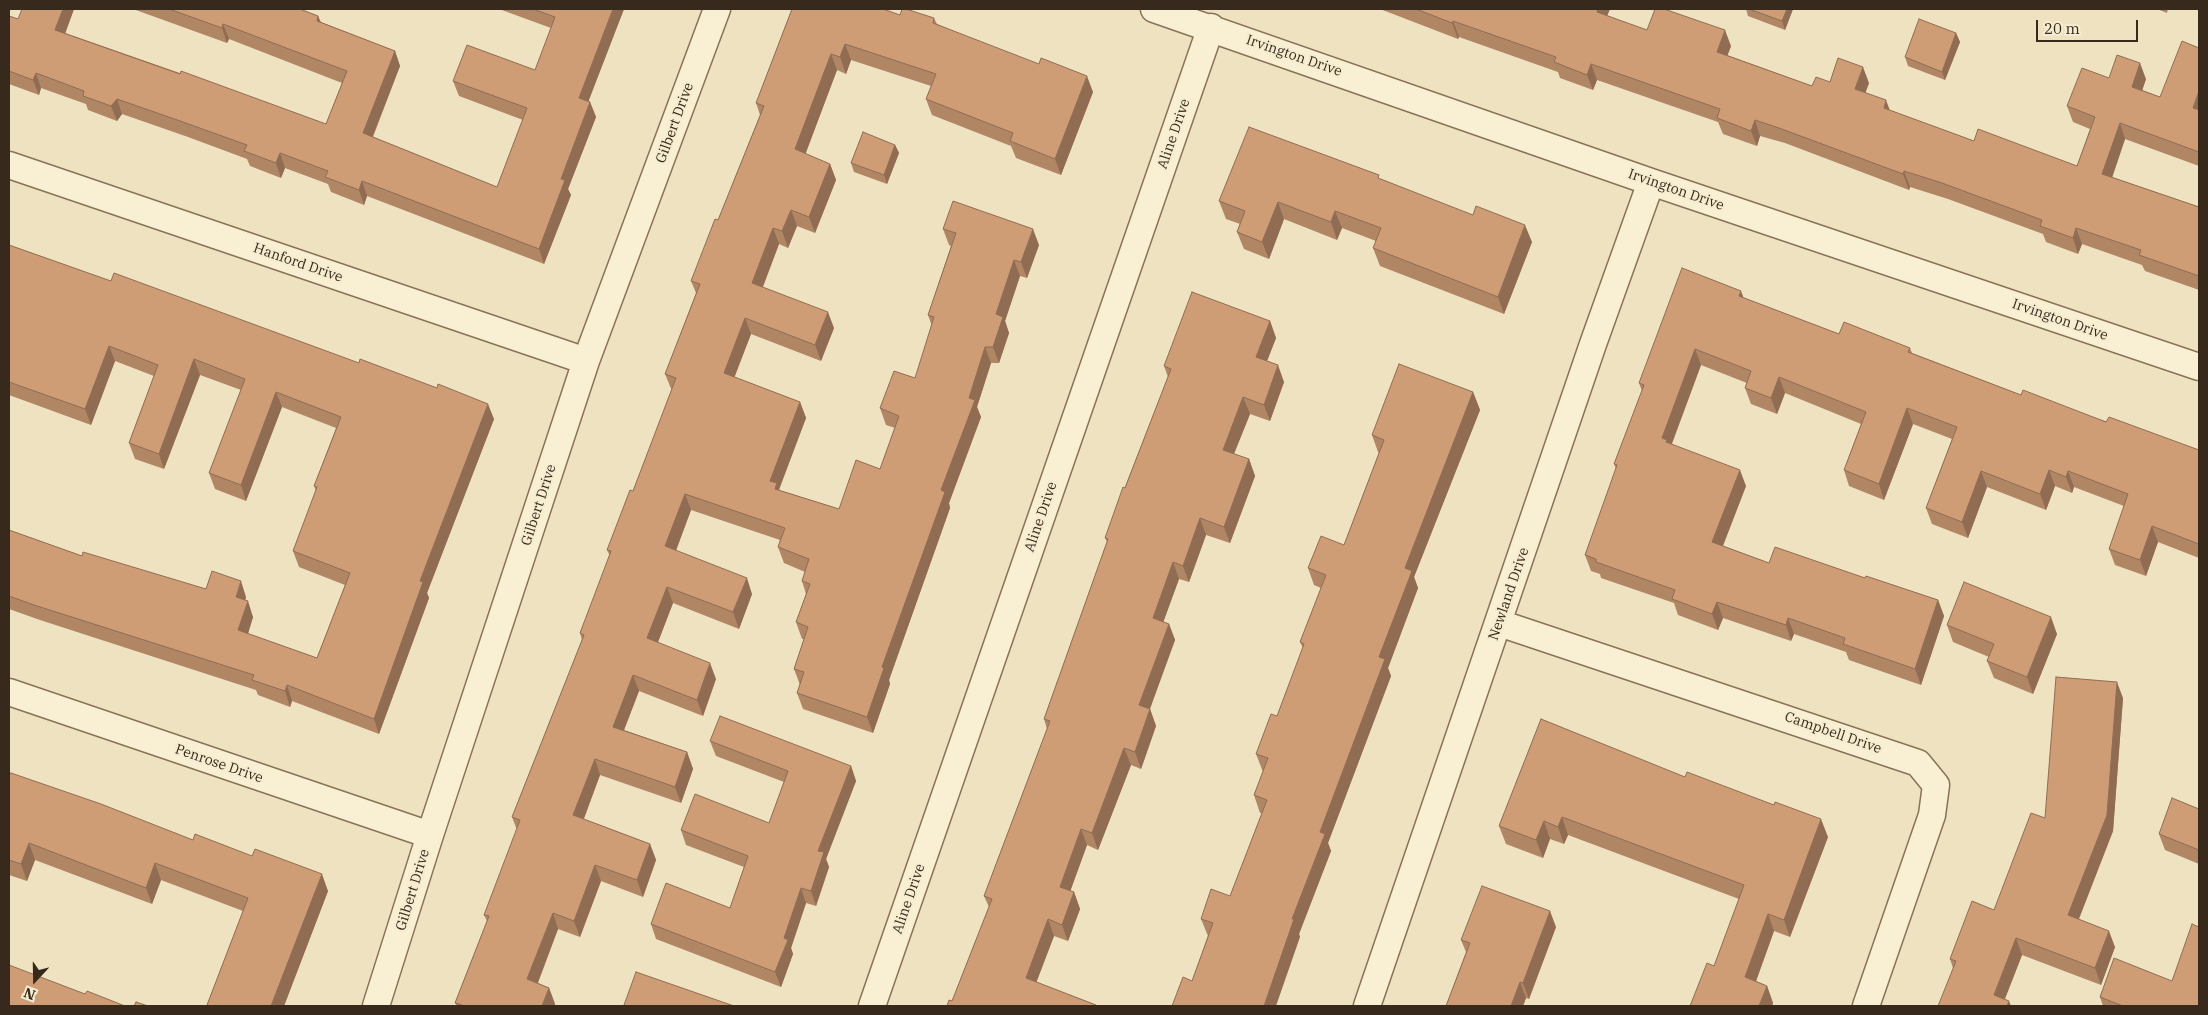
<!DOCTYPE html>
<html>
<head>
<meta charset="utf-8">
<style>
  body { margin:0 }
  #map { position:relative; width:2208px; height:1015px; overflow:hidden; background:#efe2c0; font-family:"IBM Plex Serif",serif }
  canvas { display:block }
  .frame { position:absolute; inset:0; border:10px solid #372a1c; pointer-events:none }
  .north { position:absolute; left:10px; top:955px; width:50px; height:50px; -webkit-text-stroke:4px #f6ecd0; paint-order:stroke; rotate:201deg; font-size:14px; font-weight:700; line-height:20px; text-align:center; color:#372a1c }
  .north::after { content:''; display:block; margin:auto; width:18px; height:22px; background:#372a1c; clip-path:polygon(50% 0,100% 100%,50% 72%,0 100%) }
  .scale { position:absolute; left:2036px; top:20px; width:102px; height:22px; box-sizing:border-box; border:2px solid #372a1c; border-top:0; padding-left:6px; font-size:15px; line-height:18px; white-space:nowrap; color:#372a1c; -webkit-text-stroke:4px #f6ecd0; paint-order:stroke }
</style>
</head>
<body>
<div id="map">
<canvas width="2208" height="1015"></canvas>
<div class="frame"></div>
<div class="north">N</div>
<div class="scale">20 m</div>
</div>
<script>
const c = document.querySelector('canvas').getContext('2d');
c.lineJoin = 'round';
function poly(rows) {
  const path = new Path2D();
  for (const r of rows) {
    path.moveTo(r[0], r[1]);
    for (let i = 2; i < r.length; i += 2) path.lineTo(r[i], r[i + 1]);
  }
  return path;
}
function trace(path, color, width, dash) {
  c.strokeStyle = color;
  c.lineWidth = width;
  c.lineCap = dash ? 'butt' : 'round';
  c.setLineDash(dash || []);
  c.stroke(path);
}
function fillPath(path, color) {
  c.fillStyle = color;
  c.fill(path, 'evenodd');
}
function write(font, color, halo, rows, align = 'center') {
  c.font = font + ' "IBM Plex Serif",serif';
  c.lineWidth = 4.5;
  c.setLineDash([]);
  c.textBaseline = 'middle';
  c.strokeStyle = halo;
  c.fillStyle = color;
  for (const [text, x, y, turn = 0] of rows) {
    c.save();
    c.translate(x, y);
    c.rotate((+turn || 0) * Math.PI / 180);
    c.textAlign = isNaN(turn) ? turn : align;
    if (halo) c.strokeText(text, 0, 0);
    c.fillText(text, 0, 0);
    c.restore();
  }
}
const minor = poly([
  [1154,9,1651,182,2199,367],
  [9,165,586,361],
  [1499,623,1918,763,1936,785,1932,815,1866,1006],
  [9,692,430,835],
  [376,1006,430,835,586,361,717,9],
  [872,1006,1211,27],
  [1367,1006,1593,344,1651,182]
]);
const wall = poly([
  [74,9,65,33,326,124,342,83,229,39,227,43,133,9,300,9,318,16,321,22,395,51,400,66,373,137,497,187,523,120,459,96,453,81,535,70,551,28,499,9,624,9,588,101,590,102,596,117,568,189,571,195,544,264,367,196,364,205,331,192,328,184,285,168,281,178,250,166,247,159,188,137,122,114,117,121,88,110,86,104,41,88,39,95,9,84,9,16,18,19],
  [792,9,934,18,937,24,1093,92,1061,175,1016,158,1011,146,932,115,926,99,931,86,851,60,846,74,837,70,805,154,830,164,836,180,815,233,797,226,788,248,779,244,763,287,834,328,821,361,751,334,734,377,800,402,806,418,779,490,839,509,880,469,895,428,886,425,880,408,915,378,932,326,928,315,951,246,949,245,943,229,1039,245,1027,278,1020,276,1005,321,1009,333,999,363,991,363,977,407,981,417,949,503,950,508,889,680,890,684,873,733,803,709,797,693,800,685,794,669,804,639,802,639,796,622,806,594,802,581,805,572,784,563,778,547,780,540,691,510,676,551,752,594,739,629,673,603,658,642,716,679,703,716,639,691,624,730,687,752,693,769,681,803,600,775,584,819,650,844,656,860,643,897,601,881,580,937,558,929,538,983,549,988,555,1004,555,1006,457,1006,455,1003,487,921,484,915,517,830,512,817,582,640,580,633,610,556,607,550,633,491,672,391,665,374,696,293,691,281,718,220,760,115,756,103],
  [1380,9,1610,9,1607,16,1647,30,1731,46,1727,55,1812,86,1830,82,1869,83,1865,93,1890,111,1974,141,2077,166,2090,129,2073,122,2067,106,2109,78,2146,79,2142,90,2160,97,2199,48,2199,166,2125,139,2112,177,2199,207,2199,290,2145,271,2142,265,2082,244,2078,254,2046,242,2043,234,1948,199,1910,187,1909,190,1785,143,1760,136,1757,146,1723,134,1718,122,1597,80,1593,90,1560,78,1558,72,1459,37,1458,39],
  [1746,9,1793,9,1785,30,1748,16],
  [2157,9,2168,9,2167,13],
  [1956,33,1960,42,1945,80,1908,66,1905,57],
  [895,145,899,153,887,184,854,172,851,163],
  [1381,179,1532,242,1504,314,1380,266,1373,248,1376,241,1342,228,1337,240,1284,219,1269,259,1244,249,1237,232,1240,224,1226,219,1219,201],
  [9,245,494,419,427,593,429,598,379,734,292,701,290,707,258,695,256,690,40,620,9,609,9,530,82,556,206,589,246,597,245,601,253,617,248,634,317,658,345,585,299,567,293,551,316,491,314,486,336,428,282,407,246,501,215,489,209,473,241,390,200,375,164,469,135,459,129,443,154,376,115,361,91,425,9,395],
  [1744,298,1839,334,1910,348,1912,353,2021,395,2199,450,2199,558,2158,542,2146,576,2115,565,2109,549,2124,506,2074,487,2072,493,2055,486,2046,510,1987,487,1968,538,1932,524,1926,508,1952,439,1913,424,1884,500,1849,486,1844,470,1861,424,1785,393,1777,414,1751,404,1745,388,1747,383,1701,365,1672,444,1746,486,1723,546,1769,563,1865,578,1938,600,1944,616,1921,685,1849,660,1846,652,1794,634,1791,641,1723,618,1718,630,1678,615,1674,603,1601,578,1600,574,1591,571,1585,555,1616,469,1614,464,1642,391,1639,383],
  [1270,321,1276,338,1267,361,1284,382,1270,421,1250,414,1234,454,1249,459,1255,476,1230,543,1206,535,1189,582,1179,579,1163,622,1169,624,1175,640,1150,709,1156,726,1141,769,1131,765,1098,850,1087,845,1070,891,1074,892,1080,909,1068,941,1054,936,1036,982,1096,1005,1097,1006,947,1006,952,1001,989,907,984,896,1047,729,1044,719,1107,542,1105,538,1168,377,1164,366],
  [1473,392,1480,410,1414,577,1418,588,1388,668,1391,676,1328,843,1331,851,1299,934,1300,937,1192,981,1208,936,1201,919,1230,896,1262,813,1260,813,1254,795,1263,772,1256,754,1277,716,1303,648,1300,642,1321,588,1314,585,1308,568,1344,545,1379,453,1378,452,1372,435],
  [1947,625,2057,634,2033,694,1994,678,1987,661,1989,657,1953,642],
  [2123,698,2113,831,2079,919,2115,947,2101,985,2022,955,2005,999,2011,1006,1953,968,1950,959,1994,910,2045,818],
  [1541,719,1828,837,1790,937,1774,931,1756,981,1767,986,1773,1003,1772,1006,1690,1006,1714,966,1739,899,1568,835,1564,844,1550,839,1543,858,1506,844,1499,826],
  [710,741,851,766,856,781,826,859,829,867,816,906,806,903,791,948,793,954,781,987,656,939,651,924,730,908,744,867,686,845,681,830,769,823,784,782,716,756],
  [9,776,328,891,284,1006,207,1006,207,1005,243,911,161,880,152,904,35,860,27,881,9,875],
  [2199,809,2199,864,2165,850,2159,834],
  [1556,927,1529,999,1526,998,1523,1006,1446,1006,1466,952,1461,940],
  [2172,981,2199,1006,2103,1006,2100,997]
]);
const shadedWall = poly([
  [63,9,74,9,61,45,55,30],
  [613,9,624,9,584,113,579,98],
  [1598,9,1610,9,1602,28,1597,12],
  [1787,9,1793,9,1785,30,1782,21],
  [318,16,324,31,317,21],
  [1453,21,1459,37,1458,39,1452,23],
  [223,24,229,39,227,43,222,28],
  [1725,30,1731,46,1723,68,1717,52],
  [1956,33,1960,42,1945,80,1942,72],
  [845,44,851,60,846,74,840,57],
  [395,51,400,66,368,148,363,133],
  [831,54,837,70,801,166,795,149],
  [2140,63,2146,79,2138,103,2132,87],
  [1591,64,1597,80,1593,90,1587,75],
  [1863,67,1869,83,1861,105,1855,89],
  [36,73,41,88,39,95,33,80],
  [1087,76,1093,92,1061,175,1055,159],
  [2199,91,2199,123,2193,108],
  [117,99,122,114,117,121,111,106],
  [1886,100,1892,116,1884,108],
  [590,102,596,117,568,189,571,195,544,264,539,249,561,179],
  [1755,120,1760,136,1757,146,1751,131],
  [2120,123,2125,139,2108,190,2102,174],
  [895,145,899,153,887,184,884,175],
  [280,153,285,168,281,178,276,163],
  [830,164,836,180,815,233,809,217],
  [1904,171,1910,187,1909,190,1903,174],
  [362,181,367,196,364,205,359,190],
  [1278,202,1284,219,1269,259,1262,242],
  [791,210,797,226,788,248,782,231],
  [1335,211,1342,228,1337,240,1331,222],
  [1525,225,1532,242,1504,314,1498,297],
  [773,228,779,244,758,299,752,283],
  [2076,228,2082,244,2078,254,2073,238],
  [1033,229,1039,245,1027,278,1021,262],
  [1014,260,1020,276,1005,321,1009,333,999,363,993,347,996,314],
  [1741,291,1747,307,1739,296],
  [828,312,834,328,821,361,815,345],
  [745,318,751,334,730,389,724,373],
  [1270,321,1276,338,1262,374,1256,357],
  [109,346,115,361,91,425,85,409],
  [985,347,991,363,977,407,981,417,949,503,950,508,889,680,890,684,873,733,867,717,882,667,941,490],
  [1695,349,1701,365,1670,448,1662,438],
  [194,359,200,375,164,469,159,454],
  [1278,365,1284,382,1270,421,1264,405],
  [1779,377,1785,393,1777,414,1771,398],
  [276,392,282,407,246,501,241,485],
  [1473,392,1480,410,1414,577,1418,588,1388,668,1391,676,1328,843,1331,851,1299,934,1300,937,1276,1006,1264,1006,1320,832,1379,657,1405,568],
  [1243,397,1250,414,1229,466,1223,450],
  [800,402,806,418,779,489,783,499,781,505,770,481],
  [488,404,494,419,427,593,429,598,379,734,374,719,420,581],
  [1907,408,1913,424,1884,500,1879,484],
  [1249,459,1255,476,1230,543,1224,527],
  [1740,470,1746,486,1718,558,1712,542],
  [2049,470,2055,486,2046,510,2040,494],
  [1981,471,1987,487,1968,538,1962,522],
  [2068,471,2074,487,2072,493,2066,477],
  [685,494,691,510,671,563,665,546],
  [1200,518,1206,535,1189,582,1183,566],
  [2152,526,2158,542,2146,576,2140,560],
  [1173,562,1179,579,1159,634,1153,618],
  [747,578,752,594,739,629,733,612],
  [241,581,246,597,241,613,236,597],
  [667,587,673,603,653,655,647,638],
  [1938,600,1944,616,1921,685,1915,669],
  [248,601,253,617,244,646,238,630],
  [1717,602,1723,618,1718,630,1712,614],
  [2051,617,2057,634,2033,694,2027,677],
  [1788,618,1794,634,1791,641,1786,625],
  [1169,624,1175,640,1145,722,1139,705],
  [710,663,716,679,703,716,697,700],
  [633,675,639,691,619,743,613,727],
  [2117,682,2123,698,2113,831,2074,931,2068,915],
  [287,685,292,701,290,707,285,691],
  [1150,709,1156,726,1141,769,1135,752],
  [1124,748,1131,765,1098,850,1092,833],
  [687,752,693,769,681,803,675,787],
  [595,759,600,775,579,831,573,815],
  [851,766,856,781,826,859,829,867,816,906,811,891,818,851],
  [1562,817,1568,835,1564,844,1558,827],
  [1821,819,1828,837,1790,937,1784,920],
  [1544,821,1550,839,1543,858,1536,840],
  [1081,829,1087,845,1066,903,1060,887],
  [29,843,35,860,27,881,21,864],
  [650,844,656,860,643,897,637,880],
  [155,863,161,880,152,904,146,888],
  [595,865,601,881,580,937,574,921],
  [322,874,328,891,284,1006,271,1006],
  [801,888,806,903,791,948,793,954,781,987,775,972,784,938],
  [1074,892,1080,909,1068,941,1062,925],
  [1550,911,1556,927,1529,999,1523,983],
  [553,913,558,929,533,995,527,979],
  [1768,914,1774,931,1751,995,1745,977],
  [1048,919,1054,936,1032,994,1026,978],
  [2109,931,2115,947,2101,985,2095,968],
  [2016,938,2022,955,2002,1006,1994,995],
  [1520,982,1526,998,1523,1006,1511,1006],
  [1767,986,1773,1003,1772,1006,1759,1006],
  [549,988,555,1004,555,1006,542,1006],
  [2009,1001,2011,1006,2007,1006]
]);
const building = poly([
  [22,9,63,9,55,30,180,74,181,71,326,124,347,71,223,24,222,28,169,9,300,9,318,16,317,21,395,51,363,133,497,187,527,108,453,81,467,45,535,70,555,17,533,9,613,9,579,98,590,102,561,179,565,180,539,249,362,181,359,190,325,177,328,171,280,153,276,163,244,151,247,145,183,122,117,99,111,106,83,96,84,91,36,73,33,80,9,71,9,16,18,19,22,9],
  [792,9,883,9,900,15,902,9,906,9,934,18,933,23,1039,64,1041,58,1087,76,1055,159,1010,141,1013,133,926,99,936,74,845,44,840,57,831,54,795,149,830,164,809,217,791,210,782,231,773,228,752,283,828,312,815,345,745,318,724,373,800,402,770,481,777,483,775,489,839,509,856,460,880,469,899,416,880,408,894,371,915,378,934,317,928,315,956,233,943,229,953,201,1033,229,1021,262,1014,260,996,314,1003,317,993,347,985,347,969,398,975,400,941,490,945,492,882,667,884,668,867,717,797,693,804,672,794,669,808,627,796,622,810,584,802,581,809,559,778,547,785,528,685,494,665,546,747,578,733,612,667,587,647,638,710,663,697,700,633,675,613,727,687,752,675,787,595,759,573,815,650,844,637,880,595,865,574,921,553,913,527,979,549,988,542,1006,462,1006,462,1005,455,1003,489,916,484,915,520,820,512,817,584,635,580,633,611,551,607,550,630,490,633,491,676,378,665,374,700,284,691,281,715,219,718,220,764,106,756,103,792,9],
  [1416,9,1598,9,1597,12,1647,30,1655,9,1664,9,1725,30,1717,52,1812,86,1816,77,1830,82,1838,58,1863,67,1855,89,1886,100,1884,108,1974,141,1978,129,2077,166,2095,117,2067,106,2082,68,2109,78,2117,55,2140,63,2132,87,2160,97,2182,41,2199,48,2199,91,2193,108,2199,110,2199,152,2120,123,2102,174,2199,207,2199,276,2139,255,2141,250,2076,228,2073,238,2040,226,2042,220,1942,183,1904,171,1903,174,1779,128,1755,120,1751,131,1717,118,1720,109,1591,64,1587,75,1554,62,1556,57,1453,21,1452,23,1416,9],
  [1749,9,1787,9,1782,21,1749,9],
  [1919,19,1956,33,1942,72,1905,57,1919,19],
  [1249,127,1379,175,1378,178,1473,215,1476,206,1525,225,1498,297,1373,248,1381,228,1335,211,1331,222,1278,202,1262,242,1237,232,1245,211,1219,201,1249,127],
  [863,132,895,145,884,175,851,163,863,132],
  [9,245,111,281,114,273,359,363,360,359,437,388,438,384,488,404,420,581,423,582,374,719,287,685,285,691,252,680,254,675,34,605,9,596,9,530,82,556,83,552,206,589,212,571,241,581,236,597,248,601,238,630,317,658,350,573,293,551,317,487,314,486,341,417,276,392,241,485,209,473,245,379,194,359,159,454,129,443,158,365,109,346,85,409,9,382,9,245],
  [1682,268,1741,291,1739,296,1839,334,1844,322,1910,348,1908,352,2021,395,2023,390,2106,422,2109,417,2199,450,2199,544,2152,526,2140,560,2109,549,2128,494,2068,471,2066,477,2049,470,2040,494,1981,471,1962,522,1926,508,1957,427,1907,408,1879,484,1844,470,1866,412,1779,377,1771,398,1745,388,1751,371,1695,349,1662,438,1667,440,1666,442,1740,470,1712,542,1769,563,1775,547,1865,578,1866,576,1938,600,1915,669,1843,644,1845,638,1788,618,1786,625,1717,602,1712,614,1672,599,1675,590,1596,562,1596,559,1585,555,1617,465,1614,464,1644,385,1639,383,1682,268],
  [1192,292,1270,321,1256,357,1278,365,1264,405,1243,397,1223,450,1249,459,1224,527,1200,518,1183,566,1173,562,1153,618,1169,624,1139,705,1150,709,1135,752,1124,748,1092,833,1081,829,1060,887,1074,892,1062,925,1048,919,1026,978,1096,1005,1096,1006,947,1006,949,1000,952,1001,992,899,984,896,1050,721,1044,719,1108,539,1105,538,1123,487,1125,488,1171,369,1164,366,1192,292],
  [1399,364,1473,392,1405,568,1412,571,1379,657,1385,659,1320,832,1325,834,1292,919,1294,919,1264,1006,1172,1006,1183,977,1192,981,1213,923,1201,919,1211,889,1230,896,1267,800,1254,795,1268,758,1256,754,1271,714,1277,716,1304,644,1300,642,1326,575,1308,568,1321,536,1344,545,1384,440,1372,435,1399,364],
  [1964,582,2051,617,2027,677,1987,661,1994,644,1947,625,1964,582],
  [2056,677,2117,682,2107,815,2068,915,2109,931,2095,968,2016,938,1994,995,2009,1001,2007,1006,1938,1006,1956,961,1950,959,1972,901,1994,910,2031,813,2045,818,2056,677],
  [720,716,851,766,818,851,824,852,811,891,801,888,784,938,788,940,775,972,651,924,666,883,730,908,748,856,681,830,695,794,769,823,788,771,710,741,720,716],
  [1541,719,1685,777,1687,772,1774,805,1775,802,1821,819,1784,920,1768,914,1745,977,1767,986,1759,1006,1690,1006,1707,963,1714,966,1744,885,1562,817,1558,827,1544,821,1536,840,1499,826,1541,719],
  [11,773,101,804,193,840,195,834,252,856,255,849,322,874,271,1006,210,1006,207,1005,248,898,155,863,146,888,29,843,21,864,9,860,9,776,11,773],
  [2172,798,2199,809,2199,850,2159,834,2172,798],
  [1482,886,1550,911,1523,983,1520,982,1511,1006,1446,1006,1470,943,1461,940,1482,886],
  [2192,924,2199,927,2199,1006,2123,1006,2100,997,2114,958,2172,981,2192,924],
  [9,965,85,994,87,991,125,1006,9,1006,9,965],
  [636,972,734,1006,628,1006,624,1005,636,972],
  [136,1002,148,1006,134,1006,136,1002]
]);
const streetNames = [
  ["Irvington Drive",1294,56,19],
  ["Gilbert Drive",675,123,-70],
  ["Aline Drive",1174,134,-71],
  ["Irvington Drive",1676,190,19],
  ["Hanford Drive",298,263,19],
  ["Irvington Drive",2060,320,19],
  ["Gilbert Drive",539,505,-72],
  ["Aline Drive",1041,517,-71],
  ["Newland Drive",1509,594,-71],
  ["Campbell Drive",1833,733,19],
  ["Penrose Drive",219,764,19],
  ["Gilbert Drive",413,890,-73],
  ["Aline Drive",909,899,-71]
];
trace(minor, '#887358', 29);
trace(minor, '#f9efd3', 26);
fillPath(wall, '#b18665');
fillPath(shadedWall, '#906d52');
fillPath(building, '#ce9c75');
trace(building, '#906d52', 1);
write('14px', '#372a1c', '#f6ecd0', streetNames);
</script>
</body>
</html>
